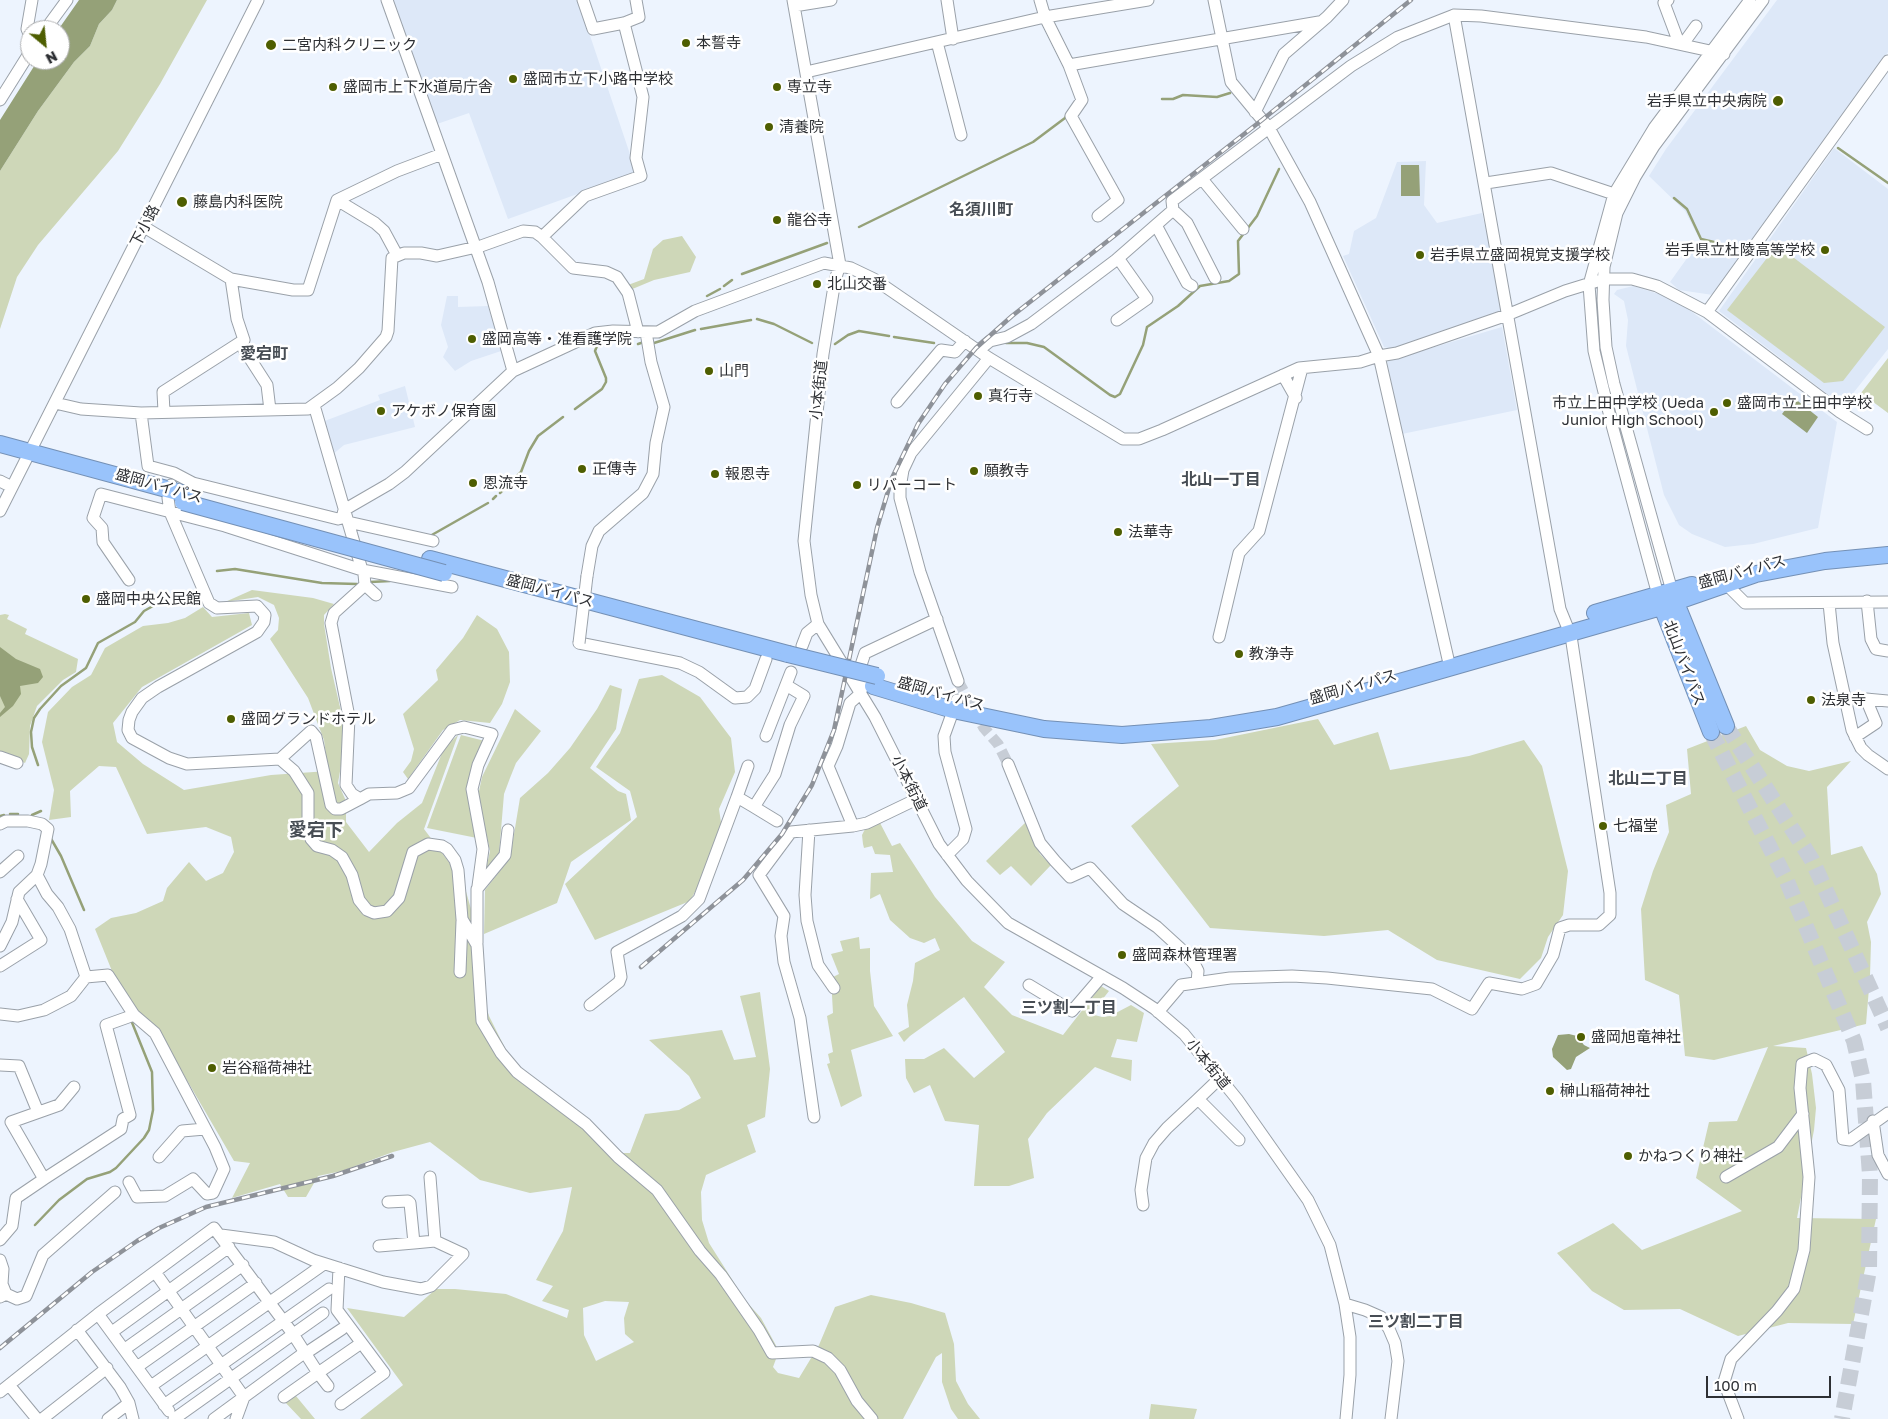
<!DOCTYPE html>
<html>
<head>
<meta charset="utf-8">
<style>
  body { margin:0 }
  #map { position:relative; width:1888px; height:1419px; overflow:hidden; background:#edf4fe; font-family:"Golos Text",sans-serif }
  canvas { display:block }
  .north { position:absolute; left:20px; top:20px; width:50px; height:50px; box-sizing:border-box; background:#fff; border:1px solid #abacae; border-radius:50%; rotate:152deg; font-size:14px; font-weight:700; line-height:20px; text-align:center; color:#2e3034 }
  .north::after { content:''; display:block; margin:auto; width:18px; height:22px; background:#4e5e01; clip-path:polygon(50% 0,100% 100%,50% 72%,0 100%) }
  .scale { position:absolute; left:1706px; top:1376px; width:125px; height:22px; box-sizing:border-box; border:2px solid #2e3034; border-top:0; padding-left:6px; font-size:15px; line-height:18px; white-space:nowrap; color:#2e3034; -webkit-text-stroke:4px #fff; paint-order:stroke }
</style>
</head>
<body>
<div id="map">
<canvas width="1888" height="1419"></canvas>
<div class="north">N</div>
<div class="scale">100 m</div>
</div>
<script>
const c = document.querySelector('canvas').getContext('2d');
c.lineJoin = 'round';
function fillPath(path, color) {
  c.fillStyle = color;
  c.fill(path, 'evenodd');
}
function poly(rows) {
  const path = new Path2D();
  for (const r of rows) {
    path.moveTo(r[0], r[1]);
    for (let i = 2; i < r.length; i += 2) path.lineTo(r[i], r[i + 1]);
  }
  return path;
}
function trace(path, color, width, dash) {
  c.strokeStyle = color;
  c.lineWidth = width;
  c.lineCap = dash ? 'butt' : 'round';
  c.setLineDash(dash || []);
  c.stroke(path);
}
function write(font, color, halo, rows, align = 'center') {
  c.font = font + ' "Golos Text","Noto Sans JP",sans-serif';
  c.lineWidth = 5;
  c.setLineDash([]);
  c.textBaseline = 'middle';
  c.strokeStyle = halo;
  c.fillStyle = color;
  for (const [text, x, y, turn = 0] of rows) {
    c.save();
    c.translate(x, y);
    c.rotate((+turn || 0) * Math.PI / 180);
    c.textAlign = isNaN(turn) ? turn : align;
    if (halo) c.strokeText(text, 0, 0);
    c.fillText(text, 0, 0);
    c.restore();
  }
}
const built = poly([
  [392,0,578,0,635,169,633,174,508,219,469,113,437,124],
  [1777,0,1888,0,1888,52,1713,295,1679,290,1670,282,1700,240,1685,211,1649,176,1666,149],
  [1834,148,1888,189,1888,349,1843,406,1719,311],
  [1426,161,1424,205,1437,223,1482,213,1486,231,1490,236,1502,309,1492,317,1392,349,1384,347,1343,256,1349,254,1354,231,1376,218,1397,162],
  [1633,286,1675,299,1837,422,1818,528,1753,544,1725,547,1692,534,1679,525,1664,495,1626,346,1628,320,1624,301,1614,294,1617,290],
  [447,296,458,296,458,307,488,306,501,351,471,361,455,371,443,357,448,347,441,325],
  [1502,327,1517,410,1402,434,1387,361],
  [405,386,415,427,344,445,332,455,322,422,380,400,378,395]
]);
const green = poly([
  [117,0,207,0,160,84,118,151,38,245,17,277,0,329,0,171,38,111,74,62,90,46,99,24,112,10],
  [682,236,696,257,690,272,654,280,630,290,628,285,644,279,653,249,663,240],
  [1777,245,1885,327,1843,381,1824,383,1727,310],
  [1888,358,1888,413,1861,393],
  [252,590,313,598,334,604,324,615,324,624,331,668,343,720,343,754,338,783,346,801,346,822,369,852,397,823,422,803,444,748,458,735,424,829,463,881,479,937,484,999,489,1016,512,1062,619,1153,630,1153,645,1114,679,1110,701,1098,689,1076,649,1040,722,1030,734,1060,756,1057,740,996,760,992,770,1069,765,1117,747,1125,756,1152,706,1175,701,1192,702,1220,709,1243,745,1300,761,1318,779,1351,773,1367,778,1373,799,1378,819,1345,835,1307,871,1295,911,1303,945,1313,954,1344,956,1381,968,1404,980,1419,958,1419,951,1409,942,1382,942,1353,936,1357,903,1419,360,1419,403,1385,347,1308,404,1317,436,1289,455,1289,506,1294,567,1318,569,1310,542,1301,553,1286,536,1280,563,1231,572,1187,530,1193,480,1180,430,1142,393,1152,342,1171,318,1176,306,1197,288,1197,280,1184,232,1198,250,1163,234,1161,156,1027,139,1014,112,971,95,929,111,918,136,913,163,901,167,888,189,862,206,881,223,873,234,852,231,837,206,827,147,834,116,767,99,766,70,791,71,817,49,820,54,790,42,742,48,712,72,687,91,675,105,648,143,626,168,623,185,618,203,607,212,617,249,613,252,625,142,687,113,723,117,742,143,764,184,790,271,775,328,771,324,740,308,698,270,639,278,630,279,618,274,605,258,597,225,602],
  [605,1301,629,1302,624,1318,625,1334,634,1342,596,1361,584,1335,583,1308],
  [5,614,9,615,7,619,27,629,25,634,78,659,76,672,63,680,37,706,30,726,29,754,25,763,0,752,0,615],
  [477,615,497,629,509,652,510,682,502,704,490,723,460,720,443,730,408,779,403,772,411,761,414,749,403,714,438,680,436,670,463,638],
  [662,675,700,697,731,738,735,772,719,809,722,829,704,875,690,901,595,940,565,884,637,817,630,791,596,767,620,733,639,679],
  [610,685,622,689,616,729,590,768,618,791,626,794,631,820,571,862,557,903,484,934,485,890,510,858,520,798,548,773,570,748,597,709],
  [515,709,541,731,516,763,510,778,504,794,499,854,486,869,490,851,478,796,482,777],
  [1318,719,1334,745,1378,732,1390,770,1469,756,1524,740,1542,766,1568,871,1563,915,1548,937,1541,958,1520,979,1437,960,1388,930,1324,936,1210,928,1131,826,1179,786,1151,744,1215,740],
  [1746,726,1760,750,1787,766,1809,771,1851,761,1827,787,1831,855,1862,846,1877,874,1881,894,1867,922,1871,942,1870,976,1866,1024,1773,1046,1806,1048,1812,1074,1816,1108,1814,1130,1797,1218,1876,1219,1853,1324,1788,1323,1738,1336,1680,1309,1624,1310,1592,1291,1557,1253,1613,1223,1642,1250,1742,1211,1696,1178,1709,1122,1737,1121,1768,1047,1714,1060,1685,1056,1679,995,1645,980,1641,909,1653,871,1669,832,1666,805,1691,794,1687,749],
  [461,735,485,741,473,768,477,838,427,828],
  [1028,820,1040,854,1051,865,1031,886,1011,866,1000,875,986,861],
  [879,821,892,846,900,843,935,897,972,941,1005,962,984,987,1012,1015,1063,1035,1101,986,1109,991,1091,1014,1102,1017,1110,1016,1131,1005,1144,1013,1137,1042,1117,1039,1111,1057,1132,1060,1131,1081,1095,1067,1047,1113,1028,1139,1034,1178,1009,1186,974,1186,979,1125,945,1121,930,1085,914,1093,906,1078,905,1059,924,1059,944,1048,974,1078,1005,1052,964,997,910,1036,904,1042,898,1033,909,1027,907,1005,913,981,915,963,940,950,935,938,924,943,910,938,890,920,880,894,870,899,871,873,893,872,890,855,875,854,872,846,864,848,863,844,862,835,865,829],
  [859,937,860,949,870,948,870,971,874,1006,893,1036,851,1050,862,1096,841,1107,827,1064,830,1063,828,1054,833,1052,827,1016,833,1013,831,978,839,974,831,954,843,951,840,941],
  [296,1396,315,1419,301,1419,284,1401],
  [1151,1404,1197,1409,1194,1419,1149,1419]
]);
const water = poly([
  [79,0,117,0,112,10,99,24,90,46,74,62,38,111,0,171,0,120,38,60,60,60,60,30,58,30],
  [1401,165,1419,165,1420,196,1401,196],
  [1794,398,1818,417,1807,433,1782,414],
  [0,647,16,659,40,669,43,677,38,683,20,686,21,694,13,706,0,717,0,713,5,707,0,696],
  [1569,1034,1577,1036,1584,1045,1590,1048,1576,1057,1571,1069,1567,1070,1553,1057,1552,1049,1558,1035]
]);
const stream = poly([
  [1162,99,1173,99,1183,95,1217,97,1230,93],
  [1838,148,1888,183],
  [1674,198,1687,209,1701,239,1714,242],
  [859,227,1033,142,1065,118,1067,114],
  [742,274,827,243],
  [724,286,732,280],
  [707,296,720,289],
  [757,319,774,324,812,343],
  [701,329,751,320],
  [894,337,934,343],
  [654,343,695,330],
  [1006,343,1027,343,1044,347,1110,395,1115,397,1120,394,1143,345,1147,327,1178,306,1200,286,1229,281,1239,274,1238,241,1257,216,1279,169],
  [638,344,641,343],
  [835,344,848,335,859,331,889,336],
  [575,409,602,389,606,382,606,378,595,351,597,346,609,340,627,341],
  [500,493,521,472,529,451,538,436,563,417],
  [493,499,496,496],
  [430,536,488,503],
  [217,571,235,569,322,583,357,584],
  [370,582,390,581],
  [38,765,32,747,31,732,34,718,40,709,61,686,86,668,98,643,135,622,144,611,153,606],
  [10,814,18,814],
  [32,815,41,811],
  [0,816,4,815],
  [50,837,61,856,84,910],
  [35,1225,59,1200,87,1179,110,1172,116,1168,144,1138,149,1130,153,1110,152,1072,131,1020]
]);
const minorTunnel = poly([
  [958,681,984,728,998,744,1008,764]
]);
const highwayTunnel = poly([
  [1726,726,1812,860,1888,1028],
  [1711,732,1786,879,1854,1041,1863,1080,1870,1175,1869,1270,1842,1419]
]);
const minor = poly([
  [387,0,488,282,513,371],
  [583,0,593,29,624,23,639,17,636,0],
  [793,0,840,265,835,280,823,354,804,541,811,595,818,624,875,717,939,844,967,881,1008,923,1123,988,1155,1009,1184,1034,1237,1099,1308,1200,1330,1245,1345,1304,1350,1337,1350,1375,1346,1419],
  [947,0,953,39],
  [1040,0,1045,17,1069,65,1082,100,1071,116,1118,200,1098,216],
  [1214,0,1231,82,1269,128,1310,202,1379,356,1448,659],
  [1668,0,1664,3,1679,43],
  [794,6,831,0],
  [45,30,67,0],
  [30,36,27,29,32,0],
  [937,42,961,135],
  [1683,44,1696,26],
  [1069,65,1319,22],
  [806,72,1045,17,1148,0],
  [0,100,30,52],
  [1255,112,1284,54,1327,17,1343,0],
  [1202,179,1243,229],
  [1486,183,1551,173,1614,194,1620,198],
  [337,200,375,223,384,231,397,255],
  [1173,210,1187,223,1215,278],
  [1156,225,1187,283,1192,286],
  [144,227,231,279,293,290,308,290,337,200,397,171,442,154],
  [542,237,585,196,641,176,636,158,643,97,624,23],
  [1707,312,1888,61],
  [1117,320,1147,299,1118,258],
  [240,343,267,385,270,410],
  [979,350,990,341,1007,337,1031,324,1116,260,1156,225,1173,210,1172,201,1351,66,1398,37,1454,15,1481,16,1646,37,1724,54],
  [1283,375,1296,398],
  [897,402,941,350,955,352,965,341],
  [55,403,81,409,141,413,308,409,337,388,359,368,386,337,388,331,392,258,404,253,421,253,437,256,481,246,523,231,535,232,542,237,573,268,606,272,617,277,628,293,638,332],
  [164,412,163,392,244,340,237,319,231,279],
  [141,413,148,466,174,473,193,483,338,519,342,518,344,510,389,484,405,472,513,371,595,333,613,331,658,332,695,311,824,263,851,268,874,279,989,358,1123,439,1139,439,1162,430,1299,368,1360,362,1379,356,1397,353,1507,315,1565,291,1604,279,1632,279,1657,286,1707,312,1840,412,1867,429],
  [0,481,12,487],
  [171,485,168,498,170,512,209,603,217,608,257,606,265,615,264,622,257,632,158,687,142,698,132,712,129,720,128,730,132,738,169,758,187,764,280,759,294,771,308,793,308,827,311,839,317,846,332,850,342,857,352,875,359,900,367,910,374,913,387,911,399,898,413,852,428,844,442,846,447,849,455,860,458,870,462,919,477,945,482,1021,501,1053,517,1072,586,1124,618,1157,657,1190,700,1251,721,1275,759,1330,772,1353,813,1351,828,1358,840,1370,857,1401,872,1419],
  [0,511,258,0],
  [348,522,433,541],
  [362,570,452,587],
  [587,576,592,546,599,531,643,493,653,474,656,443,664,407,651,362,646,332],
  [129,580,103,542,102,528,93,518,101,494,225,526,362,570,314,405],
  [1726,584,1745,603,1888,602],
  [365,585,376,595],
  [1672,591,1614,384,1606,347,1603,300,1604,267,1617,213,1635,177,1654,146,1763,0],
  [1658,595,1612,425,1594,351,1589,285,1614,194,1654,128,1750,0],
  [1867,601,1871,639,1876,649,1888,651],
  [1829,603,1833,643,1852,730,1861,748,1868,755,1888,769],
  [1219,637,1239,553,1259,531,1302,368],
  [579,643,680,663,699,672,735,698,747,697,755,689,766,659],
  [802,646,807,633,818,624],
  [958,681,920,572,900,498,900,488,903,470,911,453,989,358],
  [766,736,791,672],
  [1855,737,1876,723,1866,699,1888,701],
  [0,757,17,763],
  [280,759,311,731,316,737,331,805,335,809,341,809,360,799,352,794,346,785,349,717,331,623,334,613,365,585,364,574,362,570],
  [1008,764,1040,843,1055,861,1070,877,1090,868,1123,904,1157,927,1180,948,1195,965,1198,971,1197,982],
  [748,766,737,797,754,807],
  [360,799,369,794,397,793,409,788,452,730,464,727,492,734,478,765,472,789,483,849,478,886],
  [777,821,754,807,775,774,790,725,804,696,786,685],
  [0,824,6,821,28,821,42,824,48,829,41,864,37,875,19,892,12,922,0,946],
  [853,826,867,823,917,799],
  [809,830,805,895,807,921,818,965,834,988],
  [947,855,963,839,966,829,945,752,944,736,957,700],
  [0,872,18,856],
  [37,875,47,894,58,907,70,929,86,977],
  [477,943,477,889,505,855,508,830],
  [0,966,41,940,17,899],
  [460,972,462,921],
  [1029,985,1072,1011,1102,976],
  [590,1005,619,982,621,977,617,952,682,916,699,899,737,797],
  [1158,1012,1181,985,1230,978,1292,976,1327,978,1432,989,1472,1009,1489,983,1522,989,1536,984,1553,955,1560,928,1569,925,1599,925,1610,915,1610,893,1571,636,1560,609,1454,15],
  [0,1014,18,1016,44,1010,71,996,86,977,108,975,134,1015,155,1033,215,1147,224,1169,213,1193,207,1194,193,1179,165,1196,137,1197,129,1182],
  [0,1065,19,1066,38,1112],
  [1220,1078,1198,1099,1239,1140],
  [814,1117,800,1018,784,962,781,936,784,916,759,875,791,832,853,826,828,766,837,746,850,703,860,694,863,685,860,668,865,653,937,619],
  [1873,1121,1878,1155,1888,1174],
  [159,1157,182,1131,205,1129],
  [1726,1177,1778,1147,1803,1114],
  [44,1179,121,1129,123,1119,130,1115,106,1025,134,1015],
  [388,1202,408,1201,410,1203,414,1243,435,1241],
  [1143,1205,1141,1190,1146,1158,1154,1143,1167,1128,1198,1099],
  [221,1235,274,1242,313,1260,383,1282,421,1289,431,1286,463,1254,435,1241,430,1177],
  [0,1240,12,1226,16,1198,44,1179,11,1122,59,1105,74,1087],
  [379,1246,414,1243],
  [0,1260,3,1269,2,1284,6,1294,0,1297],
  [339,1268,337,1310,384,1373,341,1404],
  [155,1272,244,1397,236,1419],
  [6,1294,17,1299,26,1296,43,1255,115,1192],
  [1345,1304,1365,1310,1381,1317,1389,1329,1395,1343,1398,1361,1391,1419],
  [98,1314,169,1411],
  [77,1330,120,1387,129,1403,133,1419],
  [112,1332,229,1247],
  [125,1349,243,1265],
  [306,1353,342,1329],
  [137,1367,256,1283],
  [9,1385,37,1419],
  [151,1386,324,1264],
  [0,1392,98,1314,214,1228,293,1334,318,1373,357,1346],
  [284,1397,318,1373,328,1386],
  [164,1405,329,1289],
  [42,1419,107,1368],
  [108,1419,129,1403],
  [174,1419,323,1313],
  [214,1419,304,1353],
  [1738,1419,1724,1382,1731,1359,1777,1311,1794,1289,1804,1250,1809,1177,1800,1088,1802,1064,1814,1059,1826,1065,1839,1090,1843,1139,1850,1140,1888,1113]
]);
const highway = poly([
  [0,444,185,494],
  [430,559,788,654],
  [1672,593,1726,726],
  [1658,597,1711,732],
  [1595,613,1692,585],
  [873,686,953,710,1044,729,1122,735,1211,728,1277,717,1337,700,1661,607,1756,574,1825,561,1888,555]
]);
const rail = poly([
  [641,967,743,880,782,834,812,785,834,730,877,528,892,478,918,424,945,384,976,348,1012,316,1262,120,1411,0],
  [0,1348,92,1272,137,1241,159,1228,206,1207,333,1176,392,1156]
]);
const minorBridge = poly([
  [579,643,587,576]
]);
const highwayBridge = poly([
  [183,502,444,573],
  [788,654,877,676]
]);
const markers = [
  [686,43,5,"#4e5e01"],
  [271,45,6,"#4e5e01"],
  [513,79,5,"#4e5e01"],
  [333,87,5,"#4e5e01"],
  [777,87,5,"#4e5e01"],
  [1778,101,6,"#4e5e01"],
  [769,127,5,"#4e5e01"],
  [182,202,6,"#4e5e01"],
  [777,220,5,"#4e5e01"],
  [1825,250,5,"#4e5e01"],
  [1420,255,5,"#4e5e01"],
  [817,284,5,"#4e5e01"],
  [472,339,5,"#4e5e01"],
  [709,371,5,"#4e5e01"],
  [978,396,5,"#4e5e01"],
  [1727,403,5,"#4e5e01"],
  [381,411,5,"#4e5e01"],
  [1714,412,5,"#4e5e01"],
  [582,469,5,"#4e5e01"],
  [974,471,5,"#4e5e01"],
  [715,474,5,"#4e5e01"],
  [473,483,5,"#4e5e01"],
  [857,485,5,"#4e5e01"],
  [1118,532,5,"#4e5e01"],
  [86,599,5,"#4e5e01"],
  [1239,654,5,"#4e5e01"],
  [1811,700,5,"#4e5e01"],
  [231,719,5,"#4e5e01"],
  [1603,826,5,"#4e5e01"],
  [1122,955,5,"#4e5e01"],
  [1581,1037,5,"#4e5e01"],
  [212,1068,5,"#4e5e01"],
  [1550,1091,5,"#4e5e01"],
  [1628,1156,5,"#4e5e01"]
];
const poiNames = [
  ["本誓寺",696,43],
  ["二宮内科クリニック",282,45],
  ["盛岡市立下小路中学校",523,79],
  ["盛岡市上下水道局庁舎",343,87],
  ["専立寺",787,87],
  ["岩手県立中央病院",1767,101,"right"],
  ["清養院",779,127],
  ["藤島内科医院",193,202],
  ["龍谷寺",787,220],
  ["岩手県立杜陵高等学校",1815,250,"right"],
  ["岩手県立盛岡視覚支援学校",1430,255],
  ["北山交番",827,284],
  ["盛岡高等・准看護学院",482,339],
  ["山門",719,371],
  ["真行寺",988,396],
  ["市立上田中学校 (Ueda",1704,403,"right"],
  ["Junior High School)",1704,420,"right"],
  ["盛岡市立上田中学校",1737,403],
  ["アケボノ保育園",391,411],
  ["正傳寺",592,469],
  ["願教寺",984,471],
  ["報恩寺",725,474],
  ["恩流寺",483,483],
  ["リバーコート",867,485],
  ["法華寺",1128,532],
  ["盛岡中央公民館",96,599],
  ["教浄寺",1249,654],
  ["法泉寺",1821,700],
  ["盛岡グランドホテル",241,719],
  ["七福堂",1613,826],
  ["盛岡森林管理署",1132,955],
  ["盛岡旭竜神社",1591,1037],
  ["岩谷稲荷神社",222,1068],
  ["榊山稲荷神社",1560,1091],
  ["かねつくり神社",1638,1156]
];
const streetNames = [
  ["下小路",145,226,-63],
  ["小本街道",819,390,-84],
  ["盛岡バイパス",159,486,16],
  ["盛岡バイパス",1742,572,-15],
  ["盛岡バイパス",550,591,15],
  ["北山バイパス",1684,663,69],
  ["盛岡バイパス",1353,687,-16],
  ["盛岡バイパス",941,694,16],
  ["小本街道",909,783,63],
  ["小本街道",1208,1064,51]
];
const neighbourhoodNames = [
  ["名須川町",981,210],
  ["愛宕町",264,354],
  ["北山一丁目",1221,480],
  ["北山二丁目",1648,779],
  ["三ツ割一丁目",1069,1008],
  ["三ツ割二丁目",1416,1322]
];
const quarterNames = [
  ["愛宕下",316,830]
];
fillPath(built, '#dde8f8');
fillPath(green, '#ced7b8');
fillPath(water, '#95a178');
trace(stream, '#95a178', 2.5);
trace(minorTunnel, '#c7cdd6', 11, [11, 5.5]);
trace(highwayTunnel, '#c7cdd6', 16, [16, 8]);
trace(minor, '#9aa1a9', 13);
trace(highway, '#7490b5', 18);
trace(minor, '#fff', 11);
trace(highway, '#99c3fb', 16);
trace(rail, '#8e9299', 4.5);
trace(rail, '#fff', 2.5, [8]);
trace(minorBridge, '#9aa1a9', 13, []);
trace(highwayBridge, '#7490b5', 18, []);
trace(minorBridge, '#fff', 11);
trace(highwayBridge, '#99c3fb', 16);
for (const [x, y, r, color] of markers) {
  const dot = new Path2D();
  dot.arc(x, y, r, 0, 2 * Math.PI);
  c.fillStyle = color;
  c.fill(dot);
  trace(dot, '#fff', 2);
}
write('15px', '#2e3034', '#fff', poiNames, 'left');
write('15px', '#2e3034', '#fff', streetNames);
write('bold 16px', '#474d54', '#fff', neighbourhoodNames);
write('bold 18px', '#474d54', '#fff', quarterNames);
</script>
</body>
</html>
